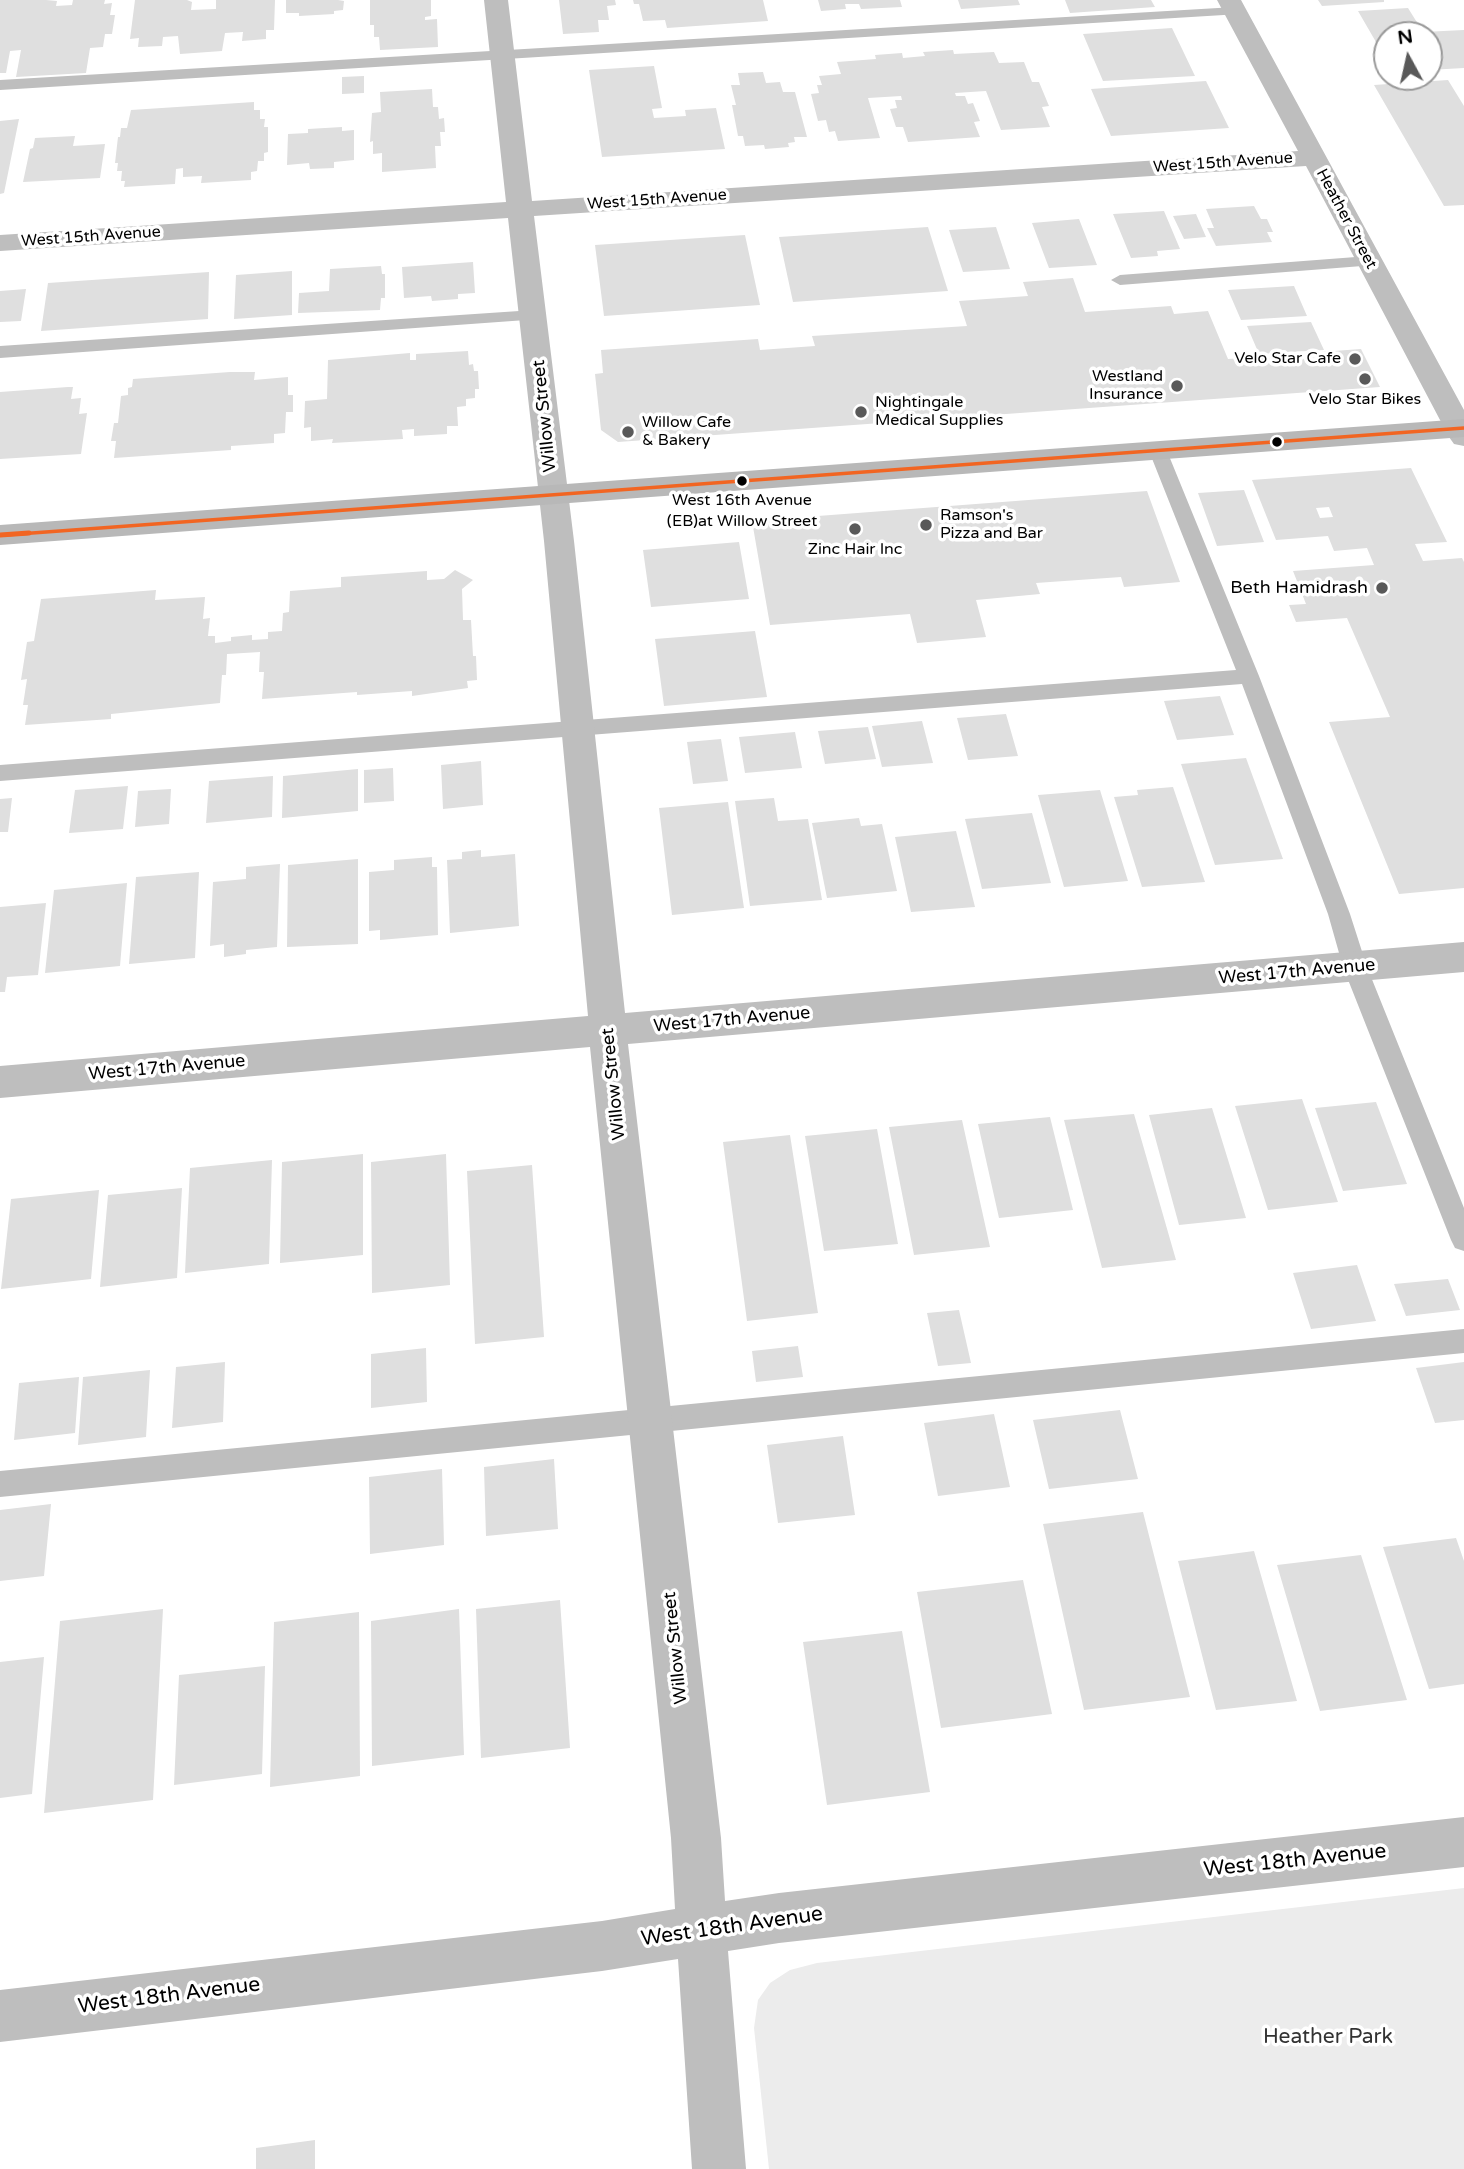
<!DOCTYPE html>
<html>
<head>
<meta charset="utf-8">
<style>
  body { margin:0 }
  #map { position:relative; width:1464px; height:2169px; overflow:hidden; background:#fff; font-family:"Varela Round",sans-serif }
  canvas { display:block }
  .north { position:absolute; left:1373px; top:21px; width:70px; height:70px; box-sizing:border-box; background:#fff; border:2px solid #999; border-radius:50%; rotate:352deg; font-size:19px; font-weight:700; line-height:28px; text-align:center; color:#000 }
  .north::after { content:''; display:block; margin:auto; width:24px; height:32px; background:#595959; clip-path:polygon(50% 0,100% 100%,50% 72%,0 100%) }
</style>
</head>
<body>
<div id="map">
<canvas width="1464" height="2169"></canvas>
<div class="north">N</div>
</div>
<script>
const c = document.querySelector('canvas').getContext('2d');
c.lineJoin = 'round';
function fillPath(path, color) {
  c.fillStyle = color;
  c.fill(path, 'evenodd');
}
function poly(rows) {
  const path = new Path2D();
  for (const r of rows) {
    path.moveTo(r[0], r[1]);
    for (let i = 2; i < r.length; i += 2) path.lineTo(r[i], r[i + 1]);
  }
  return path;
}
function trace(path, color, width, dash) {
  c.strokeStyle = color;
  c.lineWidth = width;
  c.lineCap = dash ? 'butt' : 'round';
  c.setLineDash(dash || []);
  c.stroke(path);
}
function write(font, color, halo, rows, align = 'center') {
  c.font = font + ' "Varela Round",sans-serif';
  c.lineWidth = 7;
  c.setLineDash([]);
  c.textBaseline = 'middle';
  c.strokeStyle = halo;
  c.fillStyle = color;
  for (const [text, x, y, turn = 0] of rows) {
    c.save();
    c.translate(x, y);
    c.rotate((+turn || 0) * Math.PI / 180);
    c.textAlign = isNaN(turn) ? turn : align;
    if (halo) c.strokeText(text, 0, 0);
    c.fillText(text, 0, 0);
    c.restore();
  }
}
const green = poly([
  [1464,1888,1464,2169,769,2169,754,2028,758,2000,770,1983,790,1970,817,1963]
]);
const building = poly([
  [0,0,46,0,57,1,56,6,72,5,73,0,105,0,104,4,112,3,110,15,115,15,112,34,105,34,103,47,90,48,86,73,16,77,21,50,10,51,6,73,0,73],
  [135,0,187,0,192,2,191,10,216,9,216,0,275,0,274,30,266,30,266,39,242,41,243,32,225,33,222,51,180,54,178,36,163,37,162,46,138,47,139,38,130,39],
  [286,0,338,0,344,1,343,10,334,11,334,14,299,16,299,13,286,13],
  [370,0,431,0,431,16,425,17,425,20,437,19,438,47,380,50,379,37,374,37,374,25,370,25],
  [559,0,615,0,616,5,607,6,609,20,598,20,599,32,563,34],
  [633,0,763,0,768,21,667,28,665,20,643,21,639,4,634,4],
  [818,0,900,0,902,7,861,9,859,4,845,4,846,9,821,11],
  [958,0,1018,0,1020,5,961,9],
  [1065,0,1151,0,1155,7,1070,13],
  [1318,0,1384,0,1384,2,1322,6],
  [1408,8,1423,32,1464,30,1464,68,1429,70,1429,35,1387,35,1387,61,1358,11],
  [1172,28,1195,76,1103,81,1083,34],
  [953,50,954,54,994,52,999,63,1024,62,1032,82,1039,82,1049,106,1042,107,1050,127,1001,130,986,91,955,93,956,96,965,96,968,104,973,103,980,121,974,122,980,137,908,142,903,127,896,127,890,109,897,108,895,100,902,100,901,96,868,98,880,138,838,141,835,131,829,132,826,120,818,121,811,94,819,93,817,85,822,85,819,76,841,74,837,62,876,59,875,55,902,53,903,58,925,56,923,52],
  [654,66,662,108,652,109,654,118,686,116,685,110,716,108,725,149,602,157,589,70],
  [763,72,766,83,780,82,783,92,795,92,807,137,794,137,795,142,788,143,789,147,765,149,764,145,745,146,743,136,738,136,732,105,736,105,731,85,740,85,738,73],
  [364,76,364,93,342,94,342,77],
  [1448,80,1464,106,1464,205,1444,206,1374,85],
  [1206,81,1229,128,1111,136,1091,89],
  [432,89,433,107,438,107,439,119,444,118,445,132,440,132,441,146,435,146,436,168,382,172,382,153,373,154,373,141,370,142,372,113,381,112,380,92],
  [254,102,254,110,260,110,260,119,265,119,264,127,268,127,268,152,264,153,264,161,258,161,257,171,251,172,251,180,201,183,202,176,183,177,183,168,176,169,175,184,124,187,125,181,121,181,122,171,117,171,118,163,115,163,118,137,120,137,121,128,127,128,131,110],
  [19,119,4,193,0,194,0,121],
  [342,127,342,131,354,130,354,160,334,162,334,168,310,169,309,163,287,165,288,134,308,133,308,129],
  [75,136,73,146,105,144,100,178,23,182,30,149,33,148,35,138],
  [1254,206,1261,219,1267,219,1273,232,1267,232,1272,242,1216,246,1207,228,1214,228,1206,209],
  [1164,211,1180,249,1157,251,1158,256,1131,258,1113,214],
  [1196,214,1206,237,1184,239,1173,216],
  [1079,219,1097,265,1049,268,1032,223],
  [928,227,948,291,793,302,779,237],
  [996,227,1010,269,963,272,949,230],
  [745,235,760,305,604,316,595,245],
  [473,262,475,293,458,294,458,299,432,301,431,296,404,298,402,267],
  [381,266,382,274,385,274,385,298,381,298,380,310,298,313,299,293,329,291,330,269],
  [292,271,292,315,234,319,236,275],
  [209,272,208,319,41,331,48,283],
  [1073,278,1085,312,1171,306,1174,314,1208,311,1228,359,1277,356,1279,360,1323,357,1320,352,1361,349,1380,387,618,442,601,430,595,374,603,373,601,350,758,339,760,350,815,346,812,336,967,326,959,301,1028,296,1023,282],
  [1294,286,1307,316,1241,320,1228,290],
  [26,289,21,321,0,322,0,291],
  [1311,322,1324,350,1259,354,1247,326],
  [468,351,469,365,473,364,474,371,478,371,479,389,475,389,475,398,466,399,466,406,457,407,458,426,447,426,447,434,414,436,414,429,402,430,403,439,332,443,333,439,311,441,311,427,304,428,305,401,327,399,328,360,410,353,410,360,416,360,416,354],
  [230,372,255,372,254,380,288,377,288,395,293,395,293,412,286,412,285,433,274,434,274,443,231,446,231,450,114,458,116,441,111,441,114,423,118,423,121,396,128,395,128,388,132,387,133,379],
  [68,387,73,387,71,399,81,398,79,414,87,413,81,454,0,459,0,392],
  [1411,468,1447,542,1415,544,1423,561,1462,558,1464,562,1464,888,1399,894,1329,722,1390,717,1347,618,1296,622,1289,605,1306,604,1293,571,1374,565,1367,548,1334,551,1328,536,1276,540,1252,480],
  [1329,507,1333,517,1320,518,1316,508],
  [1244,490,1264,542,1217,546,1198,493],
  [1147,491,1180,582,1124,587,1121,577,1036,583,1040,594,976,600,986,637,917,643,910,614,770,625,752,521],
  [739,542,749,599,651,607,643,550],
  [455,570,473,580,462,589,463,620,471,620,473,656,476,656,477,680,467,681,468,688,412,696,412,691,357,695,357,692,262,699,264,672,259,672,260,652,227,654,226,675,222,675,220,703,111,714,111,719,25,725,28,705,23,705,27,679,21,680,27,642,34,641,41,599,156,590,155,600,205,597,203,619,210,618,208,636,215,636,215,643,231,641,231,637,252,635,252,640,268,639,268,632,282,631,283,613,289,612,290,591,341,587,341,577,427,571,427,580,444,579],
  [755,631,767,697,664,706,655,639],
  [1220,696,1234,735,1177,740,1164,701],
  [1006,714,1018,756,968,760,957,718],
  [922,721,933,763,882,767,872,726],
  [868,727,876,759,825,764,818,731],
  [795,732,802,768,745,773,739,737],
  [721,739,728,781,693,784,687,742],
  [1246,758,1283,859,1215,865,1181,764],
  [481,761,483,805,443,809,441,765],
  [393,768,394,801,364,803,364,770],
  [358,769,358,811,282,818,283,776],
  [273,776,272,817,206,823,209,781],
  [128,786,123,829,69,833,75,790],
  [1173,787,1205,882,1142,887,1114,797,1138,795,1137,790],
  [171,789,169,824,135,827,138,791],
  [1100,790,1128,881,1064,887,1038,795],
  [12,798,8,832,0,832,0,799],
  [774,798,778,821,808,819,822,900,750,906,735,801],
  [728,802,744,908,672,915,659,808],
  [1032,813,1051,883,982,889,965,819],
  [859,818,861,826,882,824,897,891,827,898,812,823],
  [956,831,975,907,911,912,895,837],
  [481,850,481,857,515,854,519,926,450,933,447,860,462,859,462,852],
  [432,857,432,867,437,867,438,935,380,940,380,930,369,931,369,872,394,870,394,860],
  [358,859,358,944,287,947,288,865],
  [280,864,277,947,246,950,246,954,224,957,224,944,210,946,213,882,246,879,246,867],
  [199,872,195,958,129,964,136,877],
  [127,883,120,966,45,973,54,890],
  [46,903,38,975,7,977,5,992,0,992,0,907],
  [1302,1099,1338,1202,1268,1210,1235,1106],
  [1376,1102,1407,1184,1343,1191,1315,1108],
  [1212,1108,1246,1218,1179,1225,1149,1115],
  [1134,1114,1176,1260,1102,1268,1064,1120],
  [1050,1117,1073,1210,999,1218,978,1124],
  [962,1120,990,1247,914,1255,889,1127],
  [877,1129,898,1244,824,1251,805,1136],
  [790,1135,818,1313,747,1321,723,1142],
  [363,1154,363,1255,280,1263,282,1162],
  [446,1154,450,1285,372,1293,371,1162],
  [272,1160,269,1264,185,1273,190,1168],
  [532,1165,544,1337,475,1344,467,1171],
  [182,1188,177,1278,100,1287,108,1195],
  [99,1190,91,1279,1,1289,11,1199],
  [1357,1265,1376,1321,1311,1329,1293,1273],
  [1448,1279,1460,1310,1406,1316,1394,1284],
  [959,1310,971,1363,938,1366,927,1313],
  [798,1346,803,1377,756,1382,752,1351],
  [426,1348,427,1402,371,1408,371,1354],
  [225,1362,223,1422,172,1428,176,1367],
  [1464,1362,1464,1420,1435,1423,1416,1368],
  [150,1370,146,1437,78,1445,83,1377],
  [79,1377,75,1433,14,1440,19,1383],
  [1120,1410,1138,1479,1049,1489,1033,1420],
  [994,1414,1010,1487,938,1496,924,1423],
  [843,1436,855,1515,778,1523,767,1445],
  [554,1459,558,1529,486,1536,484,1467],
  [442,1469,444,1545,370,1554,369,1477],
  [51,1504,44,1576,0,1581,0,1510],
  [1143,1512,1190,1697,1084,1710,1043,1524],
  [1456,1538,1464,1561,1464,1684,1429,1689,1383,1547],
  [1254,1551,1297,1701,1216,1710,1178,1561],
  [1361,1555,1407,1700,1320,1711,1277,1565],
  [1023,1580,1052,1714,941,1728,917,1592],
  [560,1600,570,1748,481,1758,476,1609],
  [163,1609,153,1800,44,1813,60,1621],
  [459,1609,464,1755,372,1766,371,1621],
  [359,1612,360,1776,270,1787,274,1622],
  [902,1631,930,1792,827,1805,803,1642],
  [44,1657,32,1794,0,1798,0,1662],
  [265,1666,262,1774,174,1785,179,1675],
  [315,2140,315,2169,256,2169,256,2148]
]);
const lane = poly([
  [1235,7,1240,8,1242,11,1240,14,0,90,0,80,1235,7],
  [1369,256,1378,261,1375,265,1120,285,1111,280,1120,275,1369,256],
  [534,310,543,315,540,319,0,358,0,346,534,310],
  [1158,445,1165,447,1167,451,1259,676,1350,914,1367,967,1464,1208,1464,1251,1455,1248,1451,1240,1343,967,1328,914,1242,684,0,781,0,765,1236,670,1149,451,1151,447,1158,445],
  [1464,1329,1464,1353,0,1497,0,1471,1464,1329]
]);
const street = poly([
  [484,0,508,0,532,201,1298,151,1217,0,1241,0,1464,410,1464,446,1454,444,1449,437,1306,166,534,216,574,541,625,1013,1464,942,1464,972,628,1044,721,1838,725,1901,779,1893,1464,1817,1464,1867,779,1943,728,1951,746,2169,692,2169,678,1959,602,1971,0,2042,0,1990,602,1921,675,1909,671,1838,590,1047,0,1098,0,1066,588,1016,544,541,508,218,0,251,0,235,506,202,484,0]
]);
const secondary = poly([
  [1464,419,1464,437,0,545,0,525,1464,419]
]);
const bus1Far1 = poly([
  [5,535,1464,428]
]);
const bus1 = poly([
  [0,535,29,533]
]);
const markers = [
  [1355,359,7,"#595959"],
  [1365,379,7,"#595959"],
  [1177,386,7,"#595959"],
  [861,412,7,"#595959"],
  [628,432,7,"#595959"],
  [1277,442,6,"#000"],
  [742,481,6,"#000"],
  [926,525,7,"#595959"],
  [855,529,7,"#595959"],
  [1382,588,7,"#595959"]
];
const farStreetnames = [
  ["West 15th Avenue",1223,163,-4],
  ["West 15th Avenue",657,200,-4],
  ["Heather Street",1346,219,62],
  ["West 15th Avenue",91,237,-4]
];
const farPoinames = [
  ["Velo Star Cafe",1341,359,"right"],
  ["Westland",1163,377,"right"],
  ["Insurance",1163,395,"right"],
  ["Velo Star Bikes",1365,400,"center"],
  ["Nightingale",875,403],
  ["Medical Supplies",875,421],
  ["Willow Cafe",642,423],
  ["& Bakery",642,441],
  ["Ramson's",940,516],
  ["Pizza and Bar",940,534],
  ["Zinc Hair Inc",855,550,"center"]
];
const busNames = [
  ["West 16th Avenue",742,501],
  ["(EB)at Willow Street",742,522]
];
const streetNames = [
  ["Willow Street",545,416,-96],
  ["West 17th Avenue",1297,972,-5],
  ["West 17th Avenue",732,1020,-5],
  ["West 17th Avenue",167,1068,-5],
  ["Willow Street",614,1084,-96],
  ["Willow Street",676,1648,-96]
];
const poiNames = [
  ["Beth Hamidrash",1368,588]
];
const nearStreetnames = [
  ["West 18th Avenue",1295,1861,-6],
  ["West 18th Avenue",732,1927,-8],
  ["West 18th Avenue",169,1996,-7]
];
const nearParknames = [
  ["Heather Park",1328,2037]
];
fillPath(green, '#ececec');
fillPath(building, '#dfdfdf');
fillPath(lane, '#bebebe');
fillPath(street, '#bebebe');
fillPath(secondary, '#b8b8b8');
trace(bus1Far1, '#f26522', 3.5);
trace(bus1, '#f26522', 5);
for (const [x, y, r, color] of markers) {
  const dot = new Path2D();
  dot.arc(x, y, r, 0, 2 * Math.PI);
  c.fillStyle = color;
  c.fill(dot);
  trace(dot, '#fff', 2.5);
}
write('16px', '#000', '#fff', farStreetnames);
write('16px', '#000', '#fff', farPoinames, 'left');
write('16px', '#000', '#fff', busNames);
write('18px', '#000', '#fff', streetNames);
write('18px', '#000', '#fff', poiNames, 'right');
write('21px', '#000', '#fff', nearStreetnames);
write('21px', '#333', '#fff', nearParknames);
</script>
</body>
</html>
